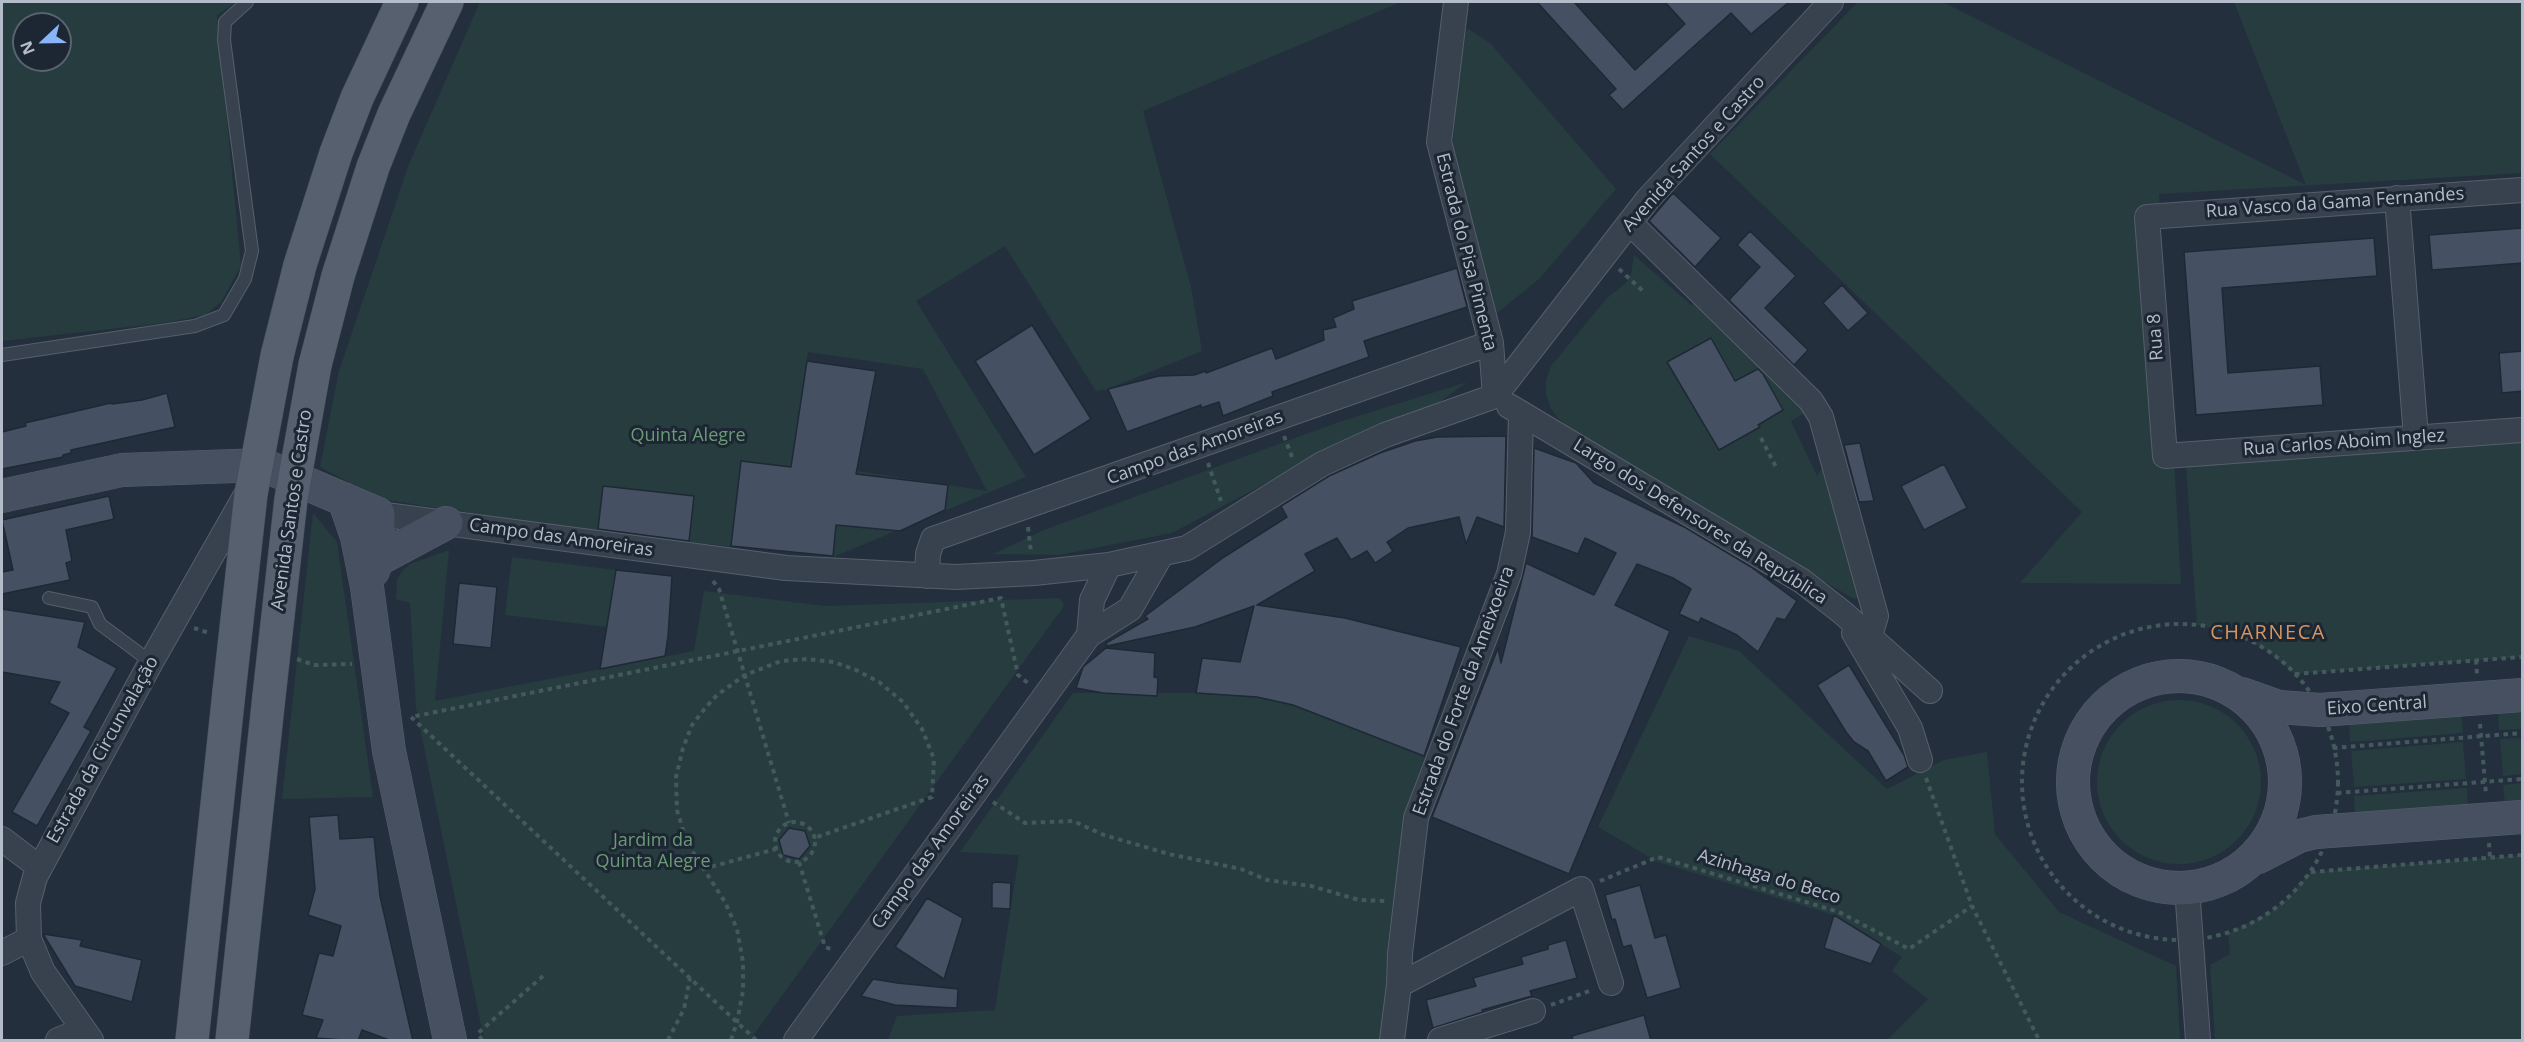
<!DOCTYPE html>
<html>
<head>
<meta charset="utf-8">
<style>
  body { margin:0 }
  #map { position:relative; width:2524px; height:1042px; overflow:hidden; background:#242f3e; font-family:"Open Sans",sans-serif }
  canvas { display:block }
  .frame { position:absolute; inset:0; border:3px solid #b4bcc9; pointer-events:none }
  .north { position:absolute; left:12px; top:12px; width:60px; height:60px; box-sizing:border-box; background:#1d2633; border:2px solid #59626f; border-radius:50%; rotate:248deg; font-size:16px; font-weight:700; line-height:24px; text-align:center; color:#b4bcc9 }
  .north::after { content:''; display:block; margin:auto; width:21px; height:27px; background:#8ab4f8; clip-path:polygon(50% 0,100% 100%,50% 72%,0 100%) }
</style>
</head>
<body>
<div id="map">
<canvas width="2524" height="1042"></canvas>
<div class="frame"></div>
<div class="north">N</div>
</div>
<script>
const c = document.querySelector('canvas').getContext('2d');
c.lineJoin = 'round';
function fillPath(path, color) {
  c.fillStyle = color;
  c.fill(path, 'evenodd');
}
function poly(rows) {
  const path = new Path2D();
  for (const r of rows) {
    if (r.length === 3) {
      path.moveTo(r[0] + r[2], r[1]);
      path.arc(r[0], r[1], r[2], 0, 2 * Math.PI);
      continue;
    }
    path.moveTo(r[0], r[1]);
    for (let i = 2; i < r.length; i += 2) path.lineTo(r[i], r[i + 1]);
  }
  return path;
}
function trace(path, color, width, dash) {
  c.strokeStyle = color;
  c.lineWidth = width;
  c.lineCap = dash ? 'butt' : 'round';
  c.setLineDash(dash || []);
  c.stroke(path);
}
function write(font, color, halo, rows, align = 'center') {
  c.font = font + ' "Open Sans",sans-serif';
  c.lineWidth = 6;
  c.setLineDash([]);
  c.textBaseline = 'middle';
  c.strokeStyle = halo;
  c.fillStyle = color;
  for (const [text, x, y, turn = 0] of rows) {
    c.save();
    c.translate(x, y);
    c.rotate((+turn || 0) * Math.PI / 180);
    c.textAlign = isNaN(turn) ? turn : align;
    if (halo) c.strokeText(text, 0, 0);
    c.fillText(text, 0, 0);
    c.restore();
  }
}
const green = poly([
  [2,2,236,2,217,15,241,266,221,302,205,315,164,323,2,341],
  [24,24,60,24,60,60,24,60],
  [480,2,1401,2,1143,111,1191,287,1202,351,1108,389,1096,391,1005,246,916,301,1026,477,833,557,598,533,380,499,320,467,339,371,409,164],
  [808,352,923,369,987,491,792,461],
  [1858,2,1943,2,2306,185,2234,2,2522,2,2522,173,2159,194,2181,584,2020,583,2082,512,1710,154],
  [1467,28,1490,43,1616,189,1539,279,1496,314,1452,151,1460,55],
  [1634,255,1691,305,1705,300,1806,412,1791,421,1817,476,1824,465,1861,598,1854,599,1597,447,1572,431,1557,417,1550,407,1546,393,1546,380,1551,366,1607,298,1626,283,1631,274],
  [1467,382,1440,402,1359,434,1172,533,1059,555,993,554,1044,530,1339,422],
  [2522,440,2522,657,2295,674,2267,651,2248,640,2227,631,2197,625,2186,465],
  [313,513,337,542,373,797,282,799],
  [449,550,435,701,694,651,704,591,825,606,1060,598,1064,606,750,1040,484,1040,416,708,410,603,396,599,397,579,403,570,410,564],
  [512,557,616,570,607,627,505,615],
  [1689,636,1739,651,1887,789,1944,760,1987,752,1995,834,2059,912,2176,966,2180,1040,1887,1040,1928,999,1892,971,1902,957,1834,915,1658,862,1598,827],
  [1073,693,1196,693,1257,697,1293,705,1425,756,1404,814,1381,1040,888,1040,897,1016,995,1010,1019,855,960,852],
  [2179,782,82],
  [2522,709,2522,729,2499,730,2498,711],
  [2461,713,2463,733,2350,742,2349,721],
  [2522,738,2522,774,2503,776,2500,739],
  [2463,742,2466,779,2354,787,2351,751],
  [2522,783,2522,803,2505,804,2503,785],
  [2467,788,2468,807,2355,815,2354,796],
  [2522,855,2522,1040,2215,1040,2210,965,2230,954,2228,933,2270,912,2287,899,2310,872]
]);
const building = poly([
  [1537,2,1574,2,1635,70,1685,24,1665,2,1789,2,1751,34,1731,13,1623,110,1609,95,1616,89,1537,2],
  [1673,193,1721,238,1695,267,1649,221,1673,193],
  [2523,228,2523,263,2432,270,2429,235,2523,228],
  [1750,231,1796,276,1765,308,1808,350,1794,365,1729,300,1760,267,1737,245,1750,231],
  [2374,238,2377,276,2222,288,2228,373,2320,366,2323,405,2196,415,2184,252,2374,238],
  [1457,268,1467,307,1364,341,1369,357,1272,392,1273,396,1223,416,1219,402,1201,408,1201,405,1127,432,1108,389,1159,376,1194,375,1206,371,1206,373,1272,348,1276,359,1324,340,1323,330,1336,327,1333,318,1354,309,1352,301,1457,268],
  [1842,285,1868,313,1848,331,1823,303,1842,285],
  [1032,325,1091,419,1034,455,975,361,1032,325],
  [1711,338,1735,381,1758,369,1763,374,1783,410,1758,425,1760,427,1719,450,1667,362,1711,338],
  [2523,351,2523,391,2502,393,2499,353,2523,351],
  [807,361,876,371,856,474,948,485,945,510,900,531,836,525,833,556,731,546,741,461,791,467,807,361],
  [167,393,175,427,71,450,71,453,63,455,63,457,2,469,2,432,26,426,25,423,111,403,112,404,142,400,167,393],
  [1506,436,1504,527,1477,517,1466,544,1459,517,1408,528,1387,542,1393,551,1375,563,1367,551,1351,560,1337,538,1305,554,1315,571,1257,605,1345,618,1461,647,1424,756,1293,705,1257,697,1196,693,1202,658,1240,662,1254,606,1195,627,1107,646,1106,643,1148,619,1145,616,1224,557,1287,517,1281,506,1329,476,1380,453,1415,441,1437,437,1506,436],
  [1860,443,1863,456,1874,501,1859,502,1844,445,1860,443],
  [1534,448,1576,463,1594,483,1686,528,1751,567,1797,601,1785,620,1777,618,1758,652,1737,635,1701,618,1699,623,1679,614,1691,589,1673,578,1637,564,1615,605,1670,631,1569,874,1432,817,1498,648,1501,663,1526,563,1594,595,1616,553,1585,538,1578,554,1532,537,1534,448],
  [1944,464,1967,508,1924,530,1901,486,1944,464],
  [603,486,694,496,689,541,598,529,603,486],
  [109,496,114,519,66,530,72,561,66,563,70,580,2,594,2,572,13,570,2,520,109,496],
  [616,570,672,576,668,636,665,656,600,669,616,570],
  [459,583,497,587,491,648,453,644,459,583],
  [2,609,85,622,78,647,117,668,84,727,91,731,37,826,12,812,69,713,49,703,60,682,2,672,2,609],
  [1106,648,1155,653,1154,677,1158,678,1157,696,1103,693,1076,688,1083,667,1106,648],
  [1849,665,1904,755,1908,767,1886,781,1868,751,1854,742,1846,732,1817,685,1849,665],
  [338,815,340,839,374,837,380,896,413,1041,392,1041,362,1030,358,1041,316,1038,323,1020,302,1015,319,953,333,956,341,926,308,915,315,889,309,817,338,815],
  [789,828,805,831,810,846,799,859,783,855,779,840,789,828],
  [995,882,1011,883,1010,909,992,908,992,884,995,882],
  [1640,885,1655,938,1666,935,1681,988,1647,998,1631,945,1623,947,1615,919,1612,920,1605,895,1640,885],
  [927,898,963,918,944,979,895,947,927,898],
  [1834,915,1881,944,1871,964,1824,948,1834,915],
  [43,934,82,940,80,946,142,960,132,1002,75,986,43,934],
  [1566,940,1577,978,1530,991,1532,996,1482,1010,1483,1012,1433,1028,1426,1000,1476,986,1473,978,1523,964,1521,957,1548,949,1548,945,1566,940],
  [873,979,897,983,958,989,957,1008,895,1005,861,996,873,979],
  [1644,1015,1651,1041,1573,1041,1572,1036,1644,1015]
]);
const path = poly([
  [1619,269,1645,293],
  [1284,436,1292,457],
  [1761,438,1777,469],
  [1208,463,1221,501],
  [1028,527,1031,552],
  [713,581,719,589,789,823],
  [2180,782,158],
  [194,628,209,633],
  [297,659,314,665,352,664],
  [2476,660,2477,674],
  [2295,674,2522,657],
  [2480,724,2486,794],
  [2333,748,2522,733],
  [1926,778,1972,906,2039,1040],
  [2337,793,2522,779],
  [993,802,1025,823,1073,821,1104,835,1169,854,1241,869,1267,880,1311,886,1359,900,1387,901],
  [795,842,20],
  [2489,843,2490,858],
  [799,862,825,947,834,950],
  [703,869,776,849],
  [2311,872,2522,855],
  [1600,881,1658,857,1839,912,1909,949,1972,906],
  [1551,1005,1592,990],
  [482,1040,478,1033,543,976],
  [668,1040,684,1009,690,978],
  [731,1040,737,1022,743,991,743,962,737,929,725,902,687,843,677,810,676,777,683,748,692,725,707,706,717,695,745,675,781,661,807,659,834,662,856,670,879,682,903,702,922,729,934,759,932,797,814,838],
  [756,1040,411,717,1001,598,1018,675,1029,684]
]);
const lane = poly([
  [2,355,195,326,224,315,245,279,252,251,224,40,225,22,247,2],
  [49,598,92,607,100,624,151,662]
]);
const street = poly([
  [1456,2,1439,142,1491,343,1495,396],
  [2522,190,2147,217,2165,456,2522,430],
  [2397,198,2416,437],
  [1630,223,1811,401,1821,417,1876,616,1869,639],
  [1495,396,1648,199,1831,2],
  [1509,406,1802,581,1843,613,1930,691],
  [378,514,786,568,956,577,1034,573,1109,565,1187,548,1322,464,1385,435,1495,396],
  [927,576,928,554,933,539,1491,343],
  [1854,633,1910,728,1920,760],
  [1089,635,1092,600,1109,565],
  [2,839,39,867],
  [2187,888,2198,1040],
  [2,953,29,939],
  [1399,985,1581,889,1611,983],
  [58,1040,83,1030],
  [91,1040,43,972,29,939,28,903,35,877,151,662,247,493],
  [796,1040,1089,635,1130,609,1161,555],
  [1392,1040,1399,985,1400,954,1416,818,1509,574,1518,532,1521,413],
  [1440,1040,1533,1011]
]);
const secondary = poly([
  [2,496,122,470,263,465,378,514,377,560,373,571],
  [344,499,357,537,367,587,389,751,450,1040],
  [377,560,446,523],
  [2179,782,106],
  [2242,694,2279,707,2320,710,2522,695],
  [2258,857,2299,836,2316,832,2522,817]
]);
const primary = poly([
  [277,356,300,265,336,153,357,98,402,2],
  [315,365,338,276,373,167,394,114,447,2],
  [192,1040,229,692],
  [232,1040,269,696]
]);
const primaryBridge = poly([
  [229,692,251,494,277,356],
  [269,696,291,499,315,365]
]);
const streetNames = [
  ["Avenida Santos e Castro",1694,154,-48],
  ["Rua Vasco da Gama Fernandes",2335,203,-4],
  ["Estrada do Pisa Pimenta",1466,252,76],
  ["Rua 8",2156,337,-94],
  ["Rua Carlos Aboim Inglez",2344,443,-4],
  ["Campo das Amoreiras",1195,448,-20],
  ["Avenida Santos e Castro",292,510,-82],
  ["Largo dos Defensores da República",1700,522,32],
  ["Campo das Amoreiras",561,538,8],
  ["Estrada do Forte da Ameixoeira",1464,691,-70],
  ["Eixo Central",2377,706,-4],
  ["Estrada da Circunvalação",103,750,-61],
  ["Campo das Amoreiras",931,852,-54],
  ["Azinhaga do Beco",1769,877,17]
];
const parkNames = [
  ["Quinta Alegre",688,436],
  ["Jardim da",653,841],
  ["Quinta Alegre",653,862]
];
const neighbourhoodNames = [
  ["CHARNECA",2268,633]
];
fillPath(green, '#263c3f');
fillPath(building, '#455162');
trace(building, '#1f2835', 1.5);
trace(lane, '#565f6c', 14);
trace(street, '#565f6c', 26);
trace(secondary, '#565f6c', 34);
trace(primary, '#414a57', 34);
trace(path, '#44595c', 4, [4.5, 4.5]);
trace(lane, '#38414e', 12);
trace(street, '#38414e', 24);
trace(secondary, '#465061', 33);
trace(primary, '#56606e', 33);
trace(primaryBridge, '#414a57', 34, []);
trace(primaryBridge, '#56606e', 33);
write('18px', '#b4bcc9', '#1d2633', streetNames);
write('18px', '#6b9a76', '#1d2633', parkNames);
c.letterSpacing = '1.5px';
write('20px', '#d59563', '#1d2633', neighbourhoodNames);
c.letterSpacing = '0px';
</script>
</body>
</html>
